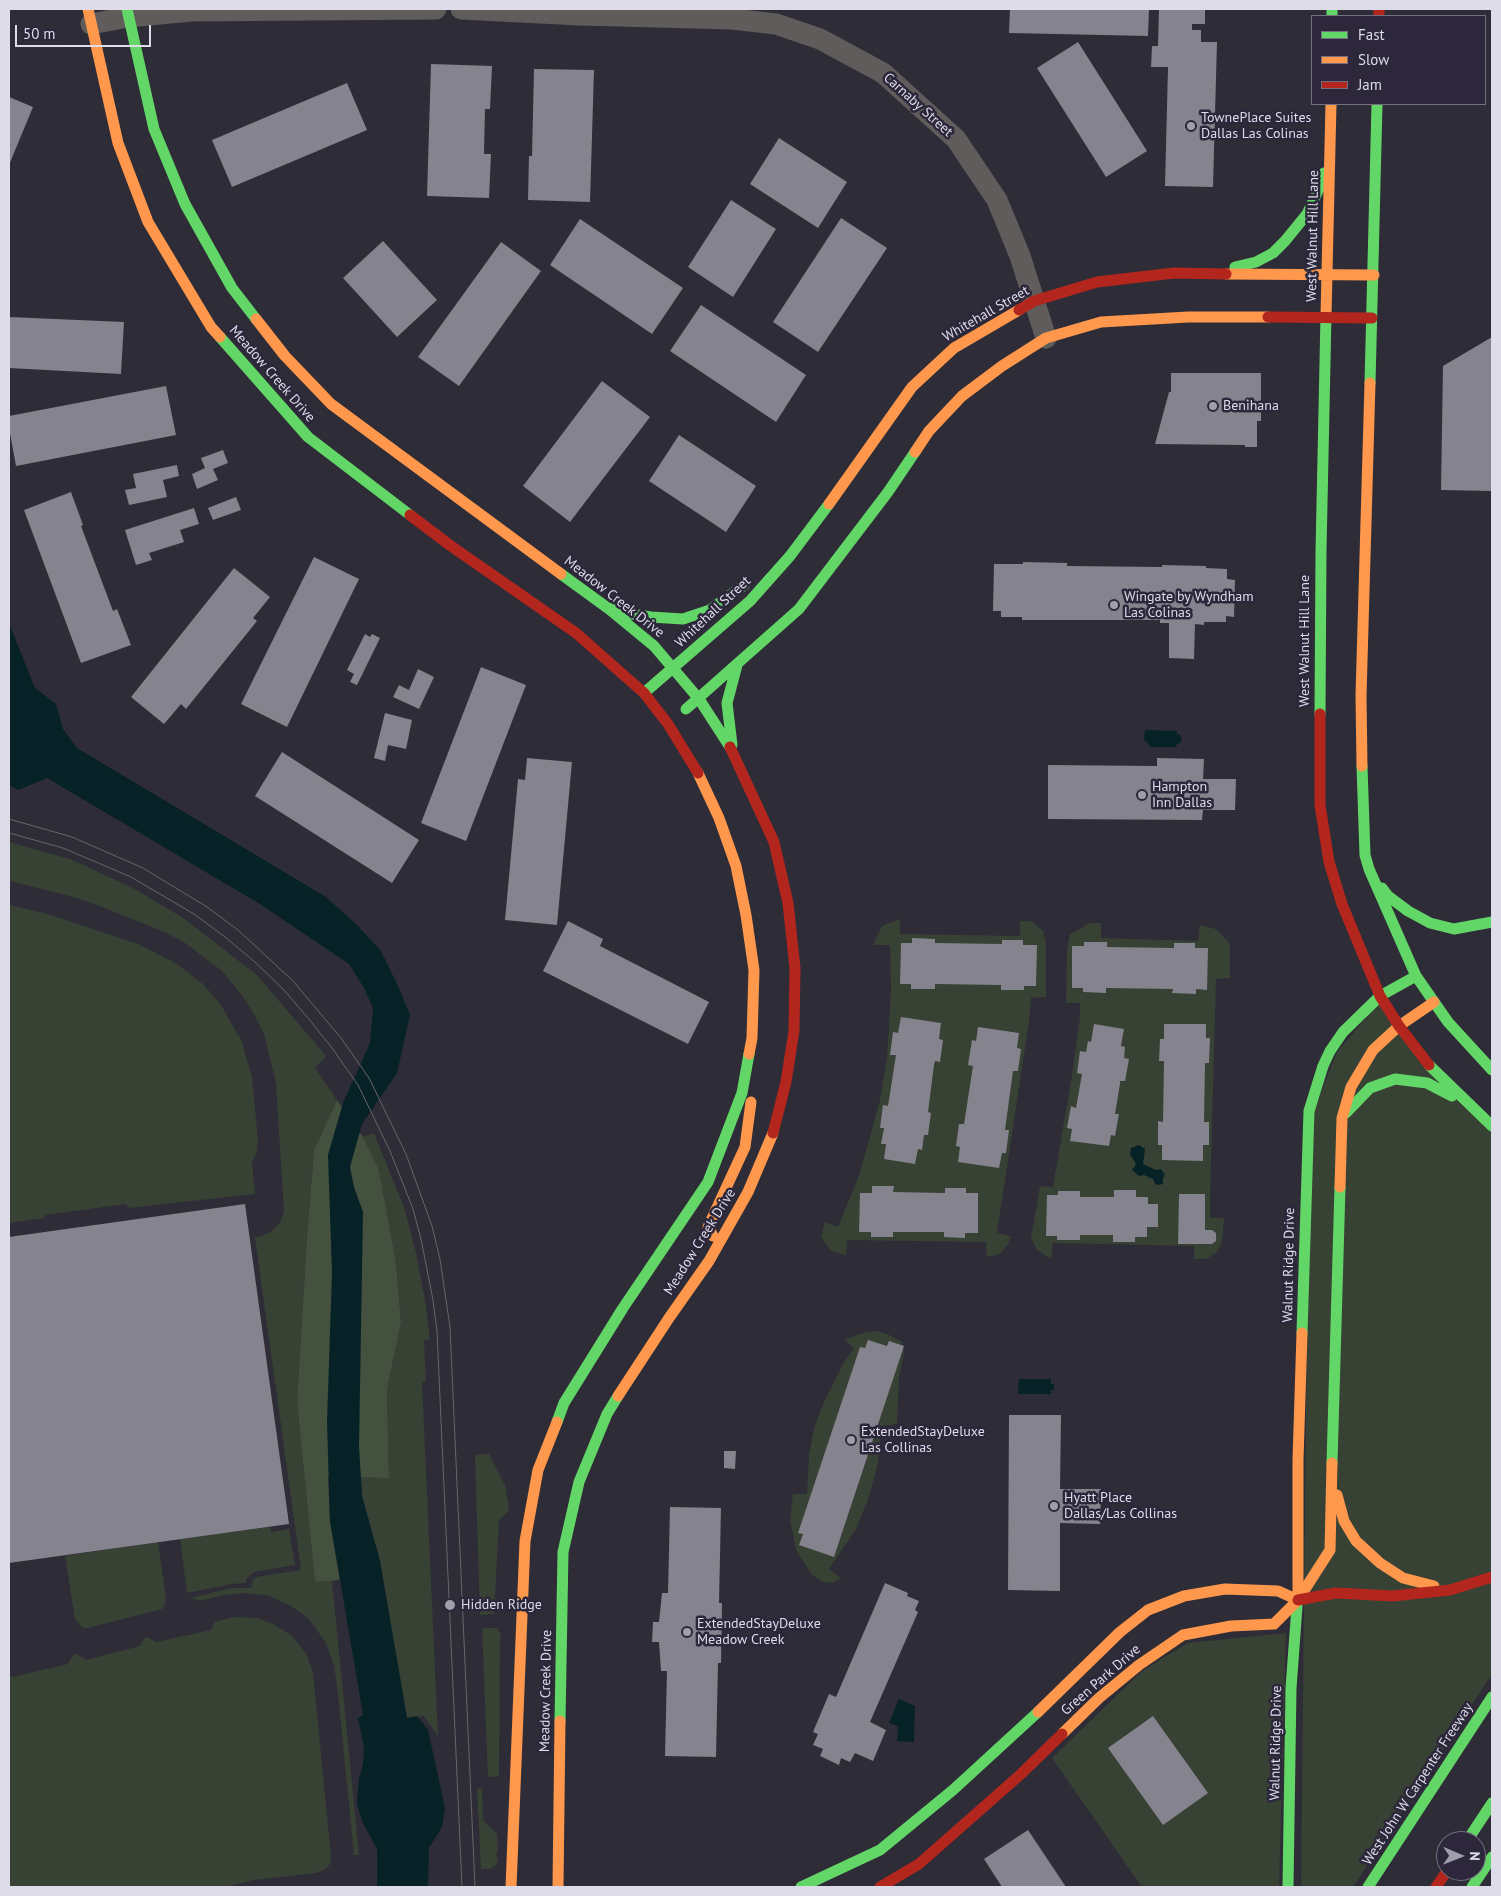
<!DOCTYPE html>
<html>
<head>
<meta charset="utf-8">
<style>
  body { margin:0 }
  #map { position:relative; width:1501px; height:1896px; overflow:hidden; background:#2e2c37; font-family:"PT Sans",sans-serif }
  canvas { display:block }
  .frame { position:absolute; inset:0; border:10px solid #dfdce9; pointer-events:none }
  .legend { position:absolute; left:1311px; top:15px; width:175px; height:90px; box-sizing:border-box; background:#2c273b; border:1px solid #746f81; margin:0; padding:6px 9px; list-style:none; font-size:15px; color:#dfdce9 }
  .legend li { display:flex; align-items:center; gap:10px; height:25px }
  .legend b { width:25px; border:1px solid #746f81 }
  .north { position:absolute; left:1436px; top:1831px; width:50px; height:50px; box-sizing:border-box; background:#2c273b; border:1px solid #746f81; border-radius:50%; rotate:91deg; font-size:14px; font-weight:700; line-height:20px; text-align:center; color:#dfdce9 }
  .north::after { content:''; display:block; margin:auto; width:18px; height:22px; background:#a19eab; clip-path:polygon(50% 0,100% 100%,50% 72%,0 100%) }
  .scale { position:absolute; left:15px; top:25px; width:136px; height:22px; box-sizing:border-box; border:2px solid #dfdce9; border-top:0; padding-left:6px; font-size:15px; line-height:18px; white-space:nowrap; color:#dfdce9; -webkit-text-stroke:4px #2c273b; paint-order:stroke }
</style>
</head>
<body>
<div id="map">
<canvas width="1501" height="1896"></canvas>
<div class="frame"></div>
<ul class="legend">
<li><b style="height:6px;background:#63d668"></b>Fast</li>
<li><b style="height:6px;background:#ff974d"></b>Slow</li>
<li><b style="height:6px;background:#b3261e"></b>Jam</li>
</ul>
<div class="north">N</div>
<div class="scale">50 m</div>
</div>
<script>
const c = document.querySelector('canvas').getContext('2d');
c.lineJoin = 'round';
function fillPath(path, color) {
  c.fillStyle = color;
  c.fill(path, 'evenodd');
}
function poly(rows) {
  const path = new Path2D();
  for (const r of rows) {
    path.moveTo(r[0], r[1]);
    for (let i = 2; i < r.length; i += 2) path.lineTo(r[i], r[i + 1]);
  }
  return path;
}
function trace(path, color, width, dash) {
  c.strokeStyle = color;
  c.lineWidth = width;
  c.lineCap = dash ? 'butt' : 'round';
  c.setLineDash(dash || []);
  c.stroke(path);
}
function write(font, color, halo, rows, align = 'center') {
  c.font = font + ' "PT Sans",sans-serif';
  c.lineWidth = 5;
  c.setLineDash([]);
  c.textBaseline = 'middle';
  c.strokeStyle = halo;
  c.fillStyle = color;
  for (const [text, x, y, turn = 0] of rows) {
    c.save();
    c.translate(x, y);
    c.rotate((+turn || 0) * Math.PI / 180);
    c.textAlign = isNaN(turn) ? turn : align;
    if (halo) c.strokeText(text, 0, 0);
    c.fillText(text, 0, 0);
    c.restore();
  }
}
const green = poly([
  [9,842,70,859,131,887,182,917,257,975,326,1056,315,1068,337,1100,314,1150,307,1236,297,1401,315,1582,332,1580,359,1855,354,1855,338,1694,334,1665,326,1643,309,1619,291,1606,267,1595,242,1593,224,1595,200,1601,191,1598,231,1588,251,1588,253,1579,256,1577,301,1570,255,1238,270,1233,280,1222,284,1212,276,1084,265,1037,254,1014,241,994,222,971,185,943,167,933,97,905,70,896,9,881],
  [9,905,48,914,138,944,177,964,204,985,221,1005,242,1042,252,1077,258,1141,257,1151,252,1162,255,1194,128,1208,126,1204,45,1215,45,1218,9,1223],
  [900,919,900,934,1020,936,1020,921,1031,921,1043,931,1046,944,1046,997,1031,998,1029,1021,997,1233,1011,1236,1008,1244,1000,1254,987,1257,986,1242,847,1240,846,1255,831,1251,821,1237,825,1222,838,1227,859,1176,880,1100,887,1058,891,990,890,945,873,945,882,926],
  [1090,923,1101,923,1101,938,1198,941,1200,925,1216,929,1230,944,1230,978,1216,979,1210,1200,1210,1218,1224,1218,1223,1232,1221,1245,1216,1253,1206,1259,1194,1259,1194,1246,1053,1243,1051,1259,1037,1250,1031,1238,1040,1186,1053,1187,1072,1075,1080,1017,1080,1003,1066,1003,1067,949,1070,934],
  [1379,1003,1492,1129,1492,1674,1353,1887,1301,1887,1309,1123,1337,1052],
  [374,1133,404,1207,416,1252,426,1306,430,1340,424,1340,426,1381,422,1382,438,1736,424,1716,407,1718,380,1561,362,1496,361,1478,389,1478,387,1390,401,1322,396,1263,379,1170,363,1137],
  [877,1331,889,1335,901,1341,904,1351,899,1377,897,1424,880,1426,880,1447,877,1468,868,1499,856,1529,829,1569,841,1578,833,1583,824,1582,812,1575,797,1552,790,1521,793,1494,807,1494,809,1454,815,1425,825,1400,843,1364,854,1348,844,1340,866,1332],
  [489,1454,505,1485,509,1508,507,1513,499,1520,494,1614,480,1615,475,1455],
  [270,1527,271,1532,289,1529,295,1565,254,1572,246,1579,246,1583,232,1584,187,1593,180,1539],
  [158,1542,166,1598,165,1605,162,1609,88,1628,83,1628,75,1619,65,1556],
  [234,1617,258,1618,275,1625,291,1635,306,1653,313,1672,331,1857,330,1864,326,1869,317,1873,254,1880,226,1887,9,1887,9,1674,12,1677,68,1664,73,1655,77,1654,86,1660,140,1646,144,1639,147,1637,156,1642,211,1630,215,1622],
  [482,1628,497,1628,501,1634,500,1645,499,1776,488,1777],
  [1286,1633,1279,1887,1142,1887,1052,1758,1142,1671,1188,1643],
  [482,1788,483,1820,497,1834,498,1853,496,1853,498,1861,496,1865,490,1869,481,1869,477,1789]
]);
const forest = poly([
  [337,1100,363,1137,379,1170,396,1263,401,1322,387,1390,389,1478,328,1477,330,1521,340,1580,315,1582,297,1401,307,1236,314,1150]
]);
const water = poly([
  [9,623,35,688,56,704,63,729,77,748,326,897,358,926,381,951,398,986,410,1015,397,1073,362,1124,350,1167,354,1187,363,1212,359,1446,362,1496,380,1561,407,1718,417,1716,428,1730,445,1808,442,1827,429,1848,428,1887,377,1887,377,1849,363,1823,359,1812,357,1802,359,1778,363,1764,364,1747,358,1718,363,1715,330,1521,327,1422,332,1273,328,1155,343,1103,370,1043,373,1008,364,988,349,964,260,904,47,778,18,790,9,785],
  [1145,730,1177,731,1177,734,1180,735,1182,740,1180,743,1177,744,1176,747,1151,747,1144,739],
  [1139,1145,1145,1149,1143,1164,1156,1170,1161,1169,1165,1175,1163,1178,1163,1184,1158,1185,1155,1184,1153,1179,1144,1175,1139,1176,1132,1170,1136,1164,1130,1154,1131,1148],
  [1019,1379,1051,1379,1051,1384,1054,1384,1054,1390,1051,1390,1051,1394,1018,1394],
  [899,1699,915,1706,914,1742,897,1741,898,1726,889,1723]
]);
const building = poly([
  [1010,9,1149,9,1148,36,1009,33],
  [1159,9,1205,9,1205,24,1192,24,1192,30,1201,30,1201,42,1217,42,1213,187,1165,186,1168,67,1151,67,1152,46,1158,46],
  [1078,42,1147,151,1106,177,1037,68],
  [431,64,492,66,490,109,485,109,484,154,491,154,489,198,427,196],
  [534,69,594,70,590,202,528,200,529,156,532,156],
  [347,83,367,130,232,187,212,140],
  [9,97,33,107,9,165],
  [779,138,847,182,818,228,750,184],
  [731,200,776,229,733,297,688,267],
  [841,218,887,248,818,352,773,322],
  [580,219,683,288,652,334,550,265],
  [383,241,437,300,397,337,343,278],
  [501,242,541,271,459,386,418,357],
  [701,305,806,375,776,422,670,351],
  [9,317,124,322,121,374,9,368],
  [1492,337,1492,491,1441,490,1443,366],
  [1171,373,1261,373,1261,421,1257,421,1257,447,1245,447,1245,445,1155,444,1169,392,1171,392],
  [602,381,650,417,570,522,523,486],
  [166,386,176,435,16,466,9,428,9,416],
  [679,435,756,486,726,532,649,481],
  [223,450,228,463,213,469,218,480,197,489,192,474,205,468,201,458],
  [177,465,179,476,163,480,167,497,129,505,125,490,136,488,133,474],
  [71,492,83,525,81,526,113,611,117,609,131,645,81,663,24,510],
  [236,497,241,510,213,520,208,508],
  [194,508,199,524,180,530,184,542,149,553,152,560,136,565,125,530],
  [314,557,359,579,287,727,241,704],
  [1023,562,1067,563,1067,566,1162,567,1162,565,1206,566,1206,568,1227,569,1227,579,1235,580,1234,617,1226,616,1226,622,1204,622,1204,625,1195,624,1194,659,1169,658,1169,623,1160,623,1160,620,1022,620,1022,617,1001,617,1001,611,993,611,994,564,1023,564],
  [234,568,270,597,253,618,257,621,186,709,181,704,164,724,131,697],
  [365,634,370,637,372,634,380,638,357,685,350,682,354,674,347,670],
  [481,667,526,685,466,841,421,823],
  [418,669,434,677,419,709,393,697,399,685,409,690],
  [385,713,412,720,406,749,388,745,385,761,374,758],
  [282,752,419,840,392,883,255,796],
  [527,758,572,762,557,925,505,920,518,779,525,780],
  [1157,758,1204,759,1203,779,1236,779,1235,810,1203,810,1202,820,1048,819,1048,765,1157,766],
  [568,921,603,939,600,946,709,1002,688,1044,543,971],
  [912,938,935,939,935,943,1002,944,1002,940,1023,940,1023,945,1037,945,1036,986,1024,986,1024,990,1001,990,1001,985,935,984,935,989,911,989,911,984,900,984,901,943,912,943],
  [1084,942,1107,942,1107,947,1174,948,1174,943,1195,943,1195,948,1208,948,1207,990,1196,989,1196,994,1172,993,1173,989,1106,988,1106,993,1083,992,1083,988,1072,988,1072,946,1084,946],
  [901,1017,941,1023,939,1039,943,1040,940,1062,935,1061,934,1065,928,1112,931,1113,928,1135,924,1135,922,1150,918,1149,915,1164,884,1159,886,1144,881,1144,884,1128,880,1128,883,1105,888,1106,896,1055,890,1055,893,1032,898,1033],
  [1094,1024,1124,1029,1121,1046,1125,1047,1124,1058,1129,1059,1125,1081,1120,1081,1120,1084,1115,1114,1119,1114,1115,1136,1111,1135,1109,1146,1070,1141,1072,1129,1067,1128,1071,1106,1076,1108,1082,1074,1077,1073,1080,1051,1086,1052,1088,1041,1091,1042],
  [1164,1024,1206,1024,1206,1038,1210,1038,1209,1063,1205,1063,1204,1122,1209,1122,1209,1145,1203,1145,1203,1161,1162,1160,1162,1145,1158,1145,1158,1121,1163,1122,1164,1061,1159,1061,1160,1039,1164,1039],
  [978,1027,1019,1033,1017,1048,1021,1049,1018,1071,1013,1071,1005,1130,1009,1130,1006,1153,1002,1153,999,1168,958,1162,960,1147,956,1146,959,1124,964,1124,973,1066,968,1065,972,1040,976,1041],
  [872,1186,894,1186,893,1192,945,1193,945,1188,966,1188,966,1193,978,1193,978,1233,965,1233,965,1238,944,1237,944,1232,893,1232,893,1237,871,1237,871,1232,859,1232,860,1193,872,1193],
  [1114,1190,1136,1190,1136,1197,1148,1197,1148,1204,1158,1204,1158,1227,1147,1227,1147,1237,1135,1237,1135,1242,1113,1242,1113,1235,1080,1235,1080,1240,1057,1240,1057,1236,1046,1236,1047,1195,1058,1195,1058,1191,1080,1191,1080,1197,1114,1197],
  [1179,1194,1205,1194,1205,1230,1212,1230,1216,1233,1216,1241,1212,1244,1178,1244],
  [245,1204,289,1524,9,1563,9,1237],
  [868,1340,887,1346,889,1341,904,1346,834,1557,799,1545,803,1534,798,1533,860,1347,865,1348],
  [1009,1415,1061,1415,1060,1489,1101,1489,1100,1524,1060,1523,1060,1591,1008,1590],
  [724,1451,736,1451,735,1469,724,1468],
  [670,1507,721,1508,719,1603,722,1603,721,1663,718,1663,716,1757,665,1756,667,1671,661,1671,659,1642,652,1642,653,1622,659,1622,662,1593,668,1593],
  [885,1583,908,1593,907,1596,919,1601,915,1610,918,1612,870,1722,886,1730,873,1761,855,1753,850,1762,841,1758,839,1765,820,1756,823,1749,813,1745,818,1734,813,1732,829,1694,836,1697],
  [1153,1716,1208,1793,1163,1825,1108,1748],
  [1028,1830,1066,1887,1002,1887,984,1859]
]);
const street = poly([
  [461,9,580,15,732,19,776,24,820,39,883,73,956,139,997,200,1020,256,1046,338],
  [91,24,128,17,191,11,436,9]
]);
const fast = poly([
  [127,9,154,129,185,204,232,288,256,319],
  [1332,9,1332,16],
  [1235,267,1256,262,1273,253,1285,241,1307,214,1323,180,1324,173],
  [220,337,308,437,410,515],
  [1370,383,1377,104],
  [561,574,609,609,654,646,699,699,730,747],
  [613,608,632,614,651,617,683,619,710,610,744,585],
  [644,693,750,601,790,556,829,504],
  [686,709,799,609,888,492,915,452],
  [1320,714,1321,551,1326,315],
  [732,745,727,703,737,665],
  [1362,766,1365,855,1369,869,1416,976,1448,1022,1492,1070],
  [1382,888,1388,896,1408,911,1430,923,1454,929,1492,922],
  [1429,1065,1492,1126],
  [1346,1113,1370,1088,1395,1079,1427,1083,1452,1096],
  [1302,1333,1309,1111,1323,1066,1330,1051,1343,1032,1380,996,1416,976],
  [557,1422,564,1403,623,1308,708,1182,742,1093,749,1054],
  [1332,1463,1340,1187],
  [560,1721,563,1552,579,1482,607,1414,618,1396],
  [1467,1841,1492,1803],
  [801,1887,880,1850,953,1790,1038,1712],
  [1288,1887,1291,1688,1298,1593],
  [1368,1887,1492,1697],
  [1472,1887,1492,1857]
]);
const slow = poly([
  [88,9,118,143,148,222,211,327,220,337],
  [1226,274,1374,275],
  [1326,315,1331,104],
  [256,319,285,356,331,404,561,574],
  [915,452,929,431,962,396,1002,366,1046,338,1101,322,1188,317,1268,317],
  [829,504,912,387,954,348,1019,310],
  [1362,766,1361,696,1370,383],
  [698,773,719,818,736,866,746,915,754,970,752,1038,749,1054],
  [1340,1187,1342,1118,1351,1087,1373,1050,1399,1026,1434,1002],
  [713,1236,708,1227,745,1147,751,1102],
  [618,1396,669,1318,709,1261,748,1192,773,1133],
  [1337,1495,1344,1521,1356,1541,1380,1563,1403,1578,1434,1586],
  [1298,1593,1298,1460,1302,1333],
  [1038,1712,1120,1632,1148,1610,1184,1596,1225,1589,1278,1591,1298,1600],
  [1062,1734,1099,1698,1139,1665,1183,1635,1231,1626,1274,1624,1298,1600,1330,1550,1332,1463],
  [511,1887,525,1541,538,1470,557,1422],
  [558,1887,560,1721]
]);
const jam = poly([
  [1379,9,1379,16],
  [1019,310,1034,301,1097,282,1174,273,1226,274],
  [1268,317,1372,318],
  [410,515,451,546,576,633,644,693,668,724,698,773],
  [1320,714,1320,805,1329,862,1342,904,1380,996,1399,1026,1429,1065],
  [730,747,774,842,788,903,795,968,794,1031,786,1082,773,1133],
  [1298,1600,1336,1593,1393,1596,1450,1590,1492,1577],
  [880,1887,919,1864,1021,1774,1062,1734],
  [1436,1887,1447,1871]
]);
const tram = poly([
  [9,819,72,837,143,868,207,907,238,930,293,981,341,1038,369,1078,406,1154,432,1226,440,1259,450,1327,475,1887],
  [9,833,63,848,131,877,194,914,225,937,255,962,283,989,308,1018,332,1048,358,1085,390,1151,413,1209,421,1239,433,1300,437,1331,462,1887]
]);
const markers = [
  [1191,126,5,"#a19eab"],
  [1213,406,5,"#a19eab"],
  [1114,605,5,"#a19eab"],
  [1142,795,5,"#a19eab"],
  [851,1440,5,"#a19eab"],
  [1054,1506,5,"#a19eab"],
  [450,1605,6,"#a19eab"],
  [687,1632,5,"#a19eab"]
];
const streetNames = [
  ["Carnaby Street",918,105,42],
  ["West Walnut Hill Lane",1313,236,-89],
  ["Whitehall Street",986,314,-30],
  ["Meadow Creek Drive",272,374,49],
  ["Meadow Creek Drive",614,597,38],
  ["Whitehall Street",713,612,-43],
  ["West Walnut Hill Lane",1305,641,-90],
  ["Meadow Creek Drive",700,1242,-58],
  ["Walnut Ridge Drive",1289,1265,-89],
  ["Green Park Drive",1101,1680,-41],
  ["Meadow Creek Drive",546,1691,-89],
  ["Walnut Ridge Drive",1276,1743,-89],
  ["West John W Carpenter Freeway",1418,1784,-57]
];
const poiNames = [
  ["TownePlace Suites",1201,118],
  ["Dallas Las Colinas",1201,134],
  ["Benihana",1223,406],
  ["Wingate by Wyndham",1124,597],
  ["Las Colinas",1124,613],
  ["Hampton",1152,787],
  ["Inn Dallas",1152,803],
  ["ExtendedStayDeluxe",861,1432],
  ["Las Collinas",861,1448],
  ["Hyatt Place",1064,1498],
  ["Dallas/Las Collinas",1064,1514],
  ["Hidden Ridge",461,1605],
  ["ExtendedStayDeluxe",697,1624],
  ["Meadow Creek",697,1640]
];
fillPath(green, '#374134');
fillPath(forest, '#43513e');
fillPath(water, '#072226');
fillPath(building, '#85838d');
trace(street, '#5f5c5b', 21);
trace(fast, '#63d668', 11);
trace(slow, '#ff974d', 11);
trace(jam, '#b3261e', 11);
trace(tram, '#68666a', 1);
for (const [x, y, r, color] of markers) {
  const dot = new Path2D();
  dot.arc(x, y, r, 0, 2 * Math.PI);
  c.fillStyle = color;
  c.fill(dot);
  trace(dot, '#2c273b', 2);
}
write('14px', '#dfdce9', '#2c273b', streetNames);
write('14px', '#dfdce9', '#2c273b', poiNames, 'left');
</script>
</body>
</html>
